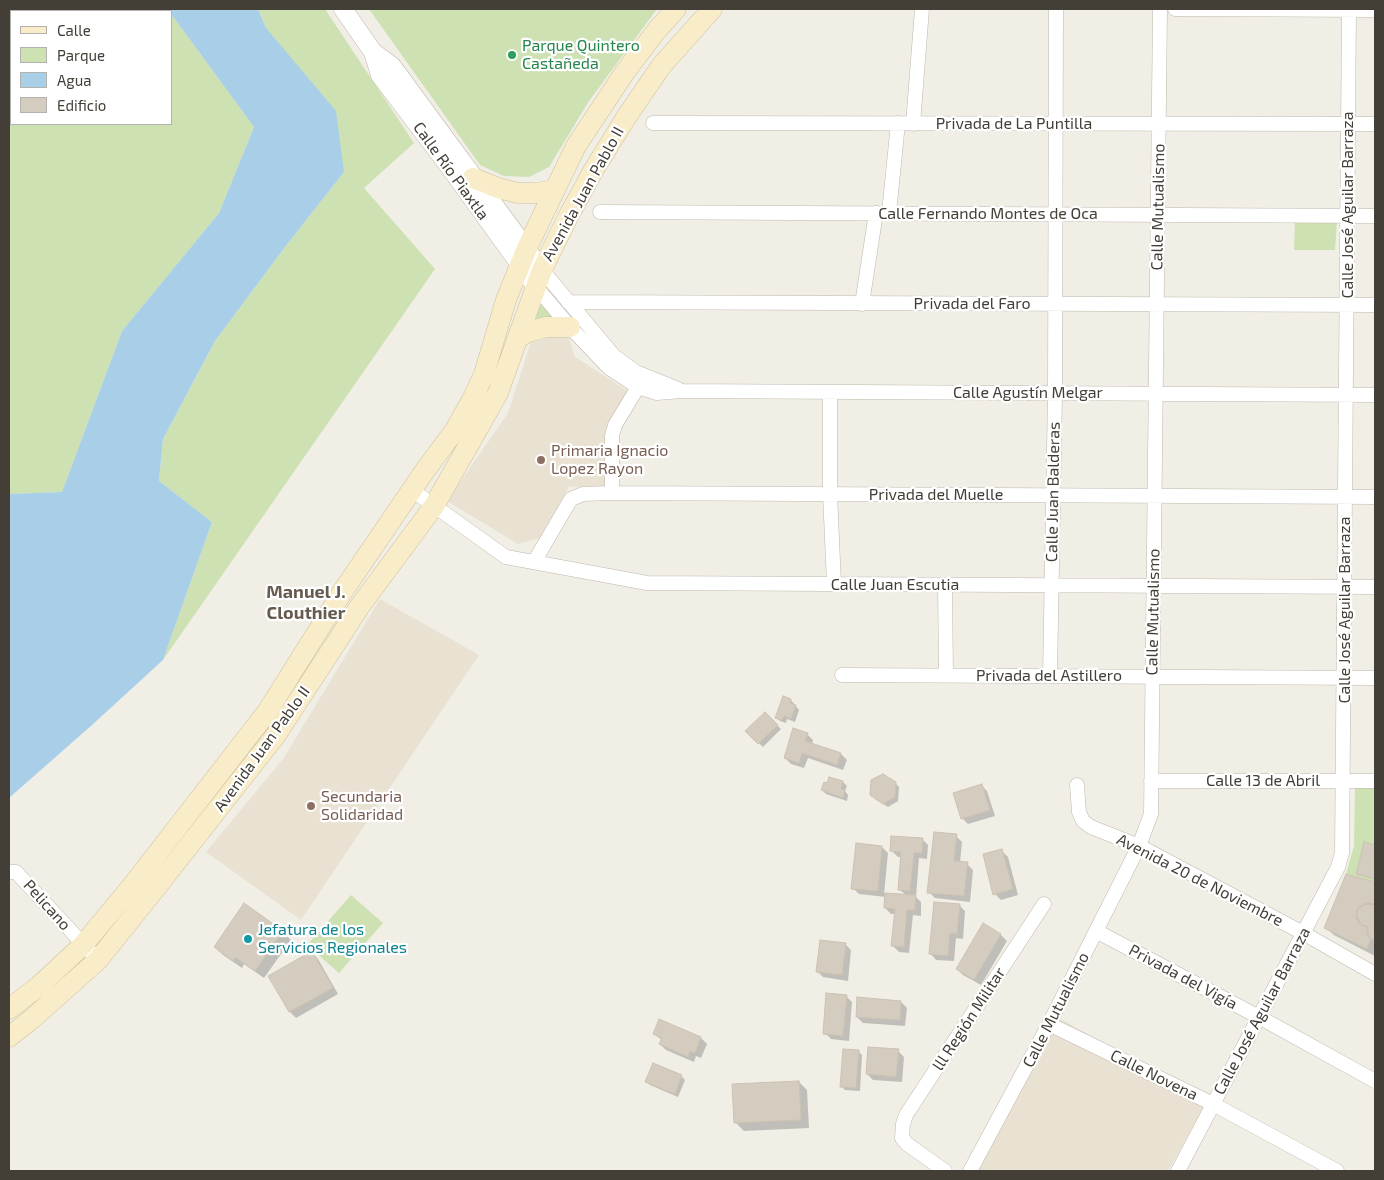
<!DOCTYPE html>
<html>
<head>
<meta charset="utf-8">
<style>
  body { margin:0 }
  #map { position:relative; width:1384px; height:1180px; overflow:hidden; background:#f1eee6; font-family:"Exo 2",sans-serif }
  canvas { display:block }
  .frame { position:absolute; inset:0; border:10px solid #433e36; pointer-events:none }
  .legend { position:absolute; left:10px; top:10px; width:162px; height:115px; box-sizing:border-box; background:#fff; border:1px solid #b4b2af; margin:0; padding:6px 9px; list-style:none; font-size:15px; color:#433e36 }
  .legend li { display:flex; align-items:center; gap:10px; height:25px }
  .legend b { width:25px; border:1px solid #b4b2af }
</style>
</head>
<body>
<div id="map">
<canvas width="1384" height="1180"></canvas>
<div class="frame"></div>
<ul class="legend">
<li><b style="height:6px;background:#f9edc9"></b>Calle</li>
<li><b style="height:14px;background:#cde1b3"></b>Parque</li>
<li><b style="height:14px;background:#a9cfe8"></b>Agua</li>
<li><b style="height:14px;background:#d5ccc0"></b>Edificio</li>
</ul>
</div>
<script>
const c = document.querySelector('canvas').getContext('2d');
c.lineJoin = 'round';
function fillPath(path, color) {
  c.fillStyle = color;
  c.fill(path, 'evenodd');
}
function poly(rows) {
  const path = new Path2D();
  for (const r of rows) {
    path.moveTo(r[0], r[1]);
    for (let i = 2; i < r.length; i += 2) path.lineTo(r[i], r[i + 1]);
  }
  return path;
}
function trace(path, color, width, dash) {
  c.strokeStyle = color;
  c.lineWidth = width;
  c.lineCap = dash ? 'butt' : 'round';
  c.setLineDash(dash || []);
  c.stroke(path);
}
function write(font, color, halo, rows, align = 'center') {
  c.font = font + ' "Exo 2",sans-serif';
  c.lineWidth = 4.5;
  c.setLineDash([]);
  c.textBaseline = 'middle';
  c.strokeStyle = halo;
  c.fillStyle = color;
  for (const [text, x, y, turn = 0] of rows) {
    c.save();
    c.translate(x, y);
    c.rotate((+turn || 0) * Math.PI / 180);
    c.textAlign = isNaN(turn) ? turn : align;
    if (halo) c.strokeText(text, 0, 0);
    c.fillText(text, 0, 0);
    c.restore();
  }
}
const education = poly([
  [557,334,569,338,575,357,631,393,607,434,606,491,569,486,544,537,518,544,447,501,508,413,531,342],
  [380,599,479,655,301,920,206,852,283,759],
  [1058,1017,1206,1103,1168,1171,980,1171,978,1170]
]);
const green = poly([
  [9,9,167,9,169,11,11,11,11,124,171,124,171,14,254,127,219,213,122,331,62,492,9,494],
  [258,9,325,9,414,143,364,188,435,269,163,660,212,522,159,481,163,439,215,341,285,247,344,172,266,28],
  [369,9,657,9,589,101,549,167,529,177,504,176,480,165],
  [1295,218,1337,220,1335,250,1294,250],
  [542,300,557,320,534,324],
  [1355,787,1375,788,1375,882,1346,874,1354,846],
  [351,895,383,923,339,973,307,945]
]);
const water = poly([
  [167,9,258,9,266,28,336,111,344,172,285,247,215,341,163,439,159,481,212,522,163,660,92,725,9,798,9,494,62,492,122,331,219,213,254,127,171,14,171,11]
]);
const shadow = poly([
  [791,700,799,710,795,722,787,719,786,723,780,721,776,717],
  [765,714,781,729,763,747,747,731],
  [807,734,813,740,812,744,841,754,847,760,843,770,808,758,804,768,791,764,785,758],
  [830,778,843,782,847,786,845,791,848,795,847,801,826,794,822,790,828,785],
  [895,783,899,787,898,801,888,807,875,799],
  [981,785,987,791,995,816,968,824,962,818],
  [956,836,962,842,960,863,967,864,973,870,970,902,935,898,929,892],
  [922,839,928,845,927,859,919,858,916,897,921,902,921,916,913,915,909,953,899,952,893,946,895,914,891,914,885,908,886,897,859,894,853,888,882,847,888,853,884,894,906,895,899,889,902,857,898,857,892,851],
  [1365,844,1375,846,1375,879,1357,874],
  [1002,851,1008,857,1018,895,1001,900,995,894],
  [1347,876,1375,883,1375,956,1334,935,1325,927],
  [244,905,282,932,291,940,264,978,244,964,242,968,223,955,215,947],
  [959,905,965,911,963,939,956,938,954,961,936,960,930,953],
  [983,925,1001,935,1007,941,981,985,963,975,957,969],
  [845,944,851,950,848,981,823,977,817,971],
  [312,953,318,959,338,994,296,1018,290,1012,270,976],
  [846,996,852,1002,849,1041,831,1039,825,1033],
  [901,1002,907,1008,905,1026,863,1023,857,1017],
  [660,1020,701,1038,707,1044,701,1058,696,1056,694,1062,666,1050,660,1044,662,1040,654,1034],
  [858,1051,862,1055,860,1091,845,1090,842,1087],
  [898,1051,904,1057,902,1082,873,1080,867,1074],
  [681,1076,685,1080,678,1097,650,1085,647,1081],
  [799,1082,807,1090,809,1128,744,1131,736,1123]
]);
const building = poly([
  [783,696,791,699,790,703,796,705,791,719,784,716,782,720,775,718,783,696],
  [765,712,778,725,758,744,745,731,765,712],
  [793,728,808,733,805,741,841,753,837,765,802,753,799,763,784,758,793,728],
  [883,774,896,782,895,797,883,804,870,795,871,780,883,774],
  [829,777,843,781,841,789,845,790,843,798,821,790,824,782,827,783,829,777],
  [982,784,990,810,961,819,953,793,982,784],
  [934,832,957,834,954,861,968,862,964,896,927,893,934,832],
  [891,836,923,838,922,853,914,853,910,891,898,890,901,852,890,851,891,836],
  [1364,842,1375,845,1375,879,1356,874,1364,842],
  [856,843,882,846,878,891,851,889,856,843],
  [1002,849,1013,889,993,895,983,854,1002,849],
  [1346,874,1375,882,1375,905,1364,904,1358,908,1356,915,1361,925,1368,927,1367,934,1371,939,1367,949,1324,928,1346,874],
  [885,893,916,895,915,910,907,910,904,947,891,946,895,909,884,908,885,893],
  [934,902,960,904,957,934,950,933,948,956,929,954,934,902],
  [244,903,283,931,255,971,235,957,233,961,214,947,244,903],
  [1368,903,1375,904,1375,942,1369,937,1367,930,1368,927,1361,925,1356,919,1358,908,1368,903],
  [983,923,1001,934,974,980,956,969,983,923],
  [820,940,846,943,842,975,816,972,820,940],
  [312,951,333,988,289,1012,268,976,312,951],
  [826,993,847,995,843,1036,823,1034,826,993],
  [857,997,901,1001,900,1020,856,1017,857,997],
  [659,1019,701,1037,695,1053,690,1051,688,1057,659,1044,662,1038,653,1034,659,1019],
  [868,1047,899,1049,896,1077,866,1074,868,1047],
  [843,1049,859,1050,856,1088,840,1087,843,1049],
  [653,1063,682,1075,675,1094,645,1082,653,1063],
  [799,1081,801,1120,734,1123,732,1084,799,1081]
]);
const minor = poly([
  [1175,9,1375,10],
  [653,123,1375,124],
  [913,124,922,9],
  [600,212,1375,216],
  [889,213,898,123],
  [542,270,614,356,636,372,678,389],
  [536,287,570,327,609,368,638,387,657,393,681,391,1375,395],
  [568,302,1375,305],
  [862,304,876,213],
  [830,392,830,494,834,584],
  [412,490,506,557,647,583,1375,587],
  [612,493,612,436,615,425,638,387],
  [534,562,571,499,583,494,612,493,1375,497],
  [945,585,946,675],
  [842,675,1375,678],
  [1050,676,1055,393,1056,9],
  [1151,781,1375,781],
  [1077,785,1079,812,1083,821,1091,827,1139,846,1303,933,1375,974],
  [9,872,16,872,98,960],
  [1096,931,1259,1017,1375,1081],
  [1049,1024,1213,1104,1337,1171],
  [945,1171,907,1144,902,1138,903,1124,906,1115,1044,904],
  [970,1171,1049,1024,1139,846,1151,814,1160,9],
  [1178,1171,1338,867,1342,853,1349,9]
]);
const tertiary = poly([
  [343,9,373,52,380,75,448,165,536,287],
  [373,52,392,66,542,270]
]);
const secondary = poly([
  [473,178,498,188,518,193,536,193,555,190],
  [518,338,528,332,546,327,570,327],
  [9,1009,39,986,83,945,132,886,267,712,343,591,424,472,455,430,473,398,484,374,506,300,527,248,576,146,625,72,657,30,676,9],
  [9,1037,33,1018,98,960,155,889,276,735,360,606,434,506,498,393,542,270,568,217,593,171,627,116,662,65,712,9]
]);
const markers = [
  [512,55,5,"#2e9e5b"],
  [541,460,5,"#8d6e63"],
  [311,806,5,"#8d6e63"],
  [248,939,5,"#0f9aa8"]
];
const leisureNames = [
  ["Parque Quintero",522,46],
  ["Castañeda",522,64]
];
const streetNames = [
  ["Privada de La Puntilla",1014,124],
  ["Calle Río Piaxtla",451,171,54],
  ["Avenida Juan Pablo II",583,194,-61],
  ["Calle José Aguilar Barraza",1348,205,-90],
  ["Calle Mutualismo",1158,207,-89],
  ["Calle Fernando Montes de Oca",988,214],
  ["Privada del Faro",972,304],
  ["Calle Agustín Melgar",1028,393],
  ["Calle Juan Balderas",1053,492,-89],
  ["Privada del Muelle",936,495],
  ["Calle Juan Escutia",895,585],
  ["Calle José Aguilar Barraza",1345,610,-90],
  ["Calle Mutualismo",1153,612,-89],
  ["Privada del Astillero",1049,676],
  ["Avenida Juan Pablo II",262,749,-54],
  ["Calle 13 de Abril",1263,781],
  ["Avenida 20 de Noviembre",1200,880,27],
  ["Pelicano",47,905,48],
  ["Privada del Vigía",1183,977,28],
  ["Calle Mutualismo",1056,1010,-63],
  ["Calle José Aguilar Barraza",1262,1011,-62],
  ["lll Región Militar",969,1019,-57],
  ["Calle Novena",1154,1075,26]
];
const educationNames = [
  ["Primaria Ignacio",551,451],
  ["Lopez Rayon",551,469],
  ["Secundaria",321,797],
  ["Solidaridad",321,815]
];
const cultureNames = [
  ["Jefatura de los",258,930],
  ["Servicios Regionales",258,948]
];
const neighbourhoodNames = [
  ["Manuel J.",306,592],
  ["Clouthier",306,613]
];
fillPath(education, '#e9e2d2');
fillPath(green, '#cde1b3');
fillPath(water, '#a9cfe8');
fillPath(shadow, '#0003');
fillPath(building, '#d5ccc0');
trace(building, '#ccc1b1', 1);
trace(minor, '#bfb8ad', 15);
trace(tertiary, '#bfb8ad', 19);
trace(secondary, '#ccbf9a', 21);
trace(minor, '#fff', 14);
trace(tertiary, '#fff', 18);
trace(secondary, '#f9edc9', 20);
for (const [x, y, r, color] of markers) {
  const dot = new Path2D();
  dot.arc(x, y, r, 0, 2 * Math.PI);
  c.fillStyle = color;
  c.fill(dot);
  trace(dot, '#fff', 2);
}
write('16px', '#27864d', '#fff', leisureNames, 'left');
write('16px', '#433e36', '#fff', streetNames);
write('16px', '#785e54', '#fff', educationNames, 'left');
write('16px', '#0d838f', '#fff', cultureNames, 'left');
write('bold 18px', '#655c4f', '#fff', neighbourhoodNames);
</script>
</body>
</html>
